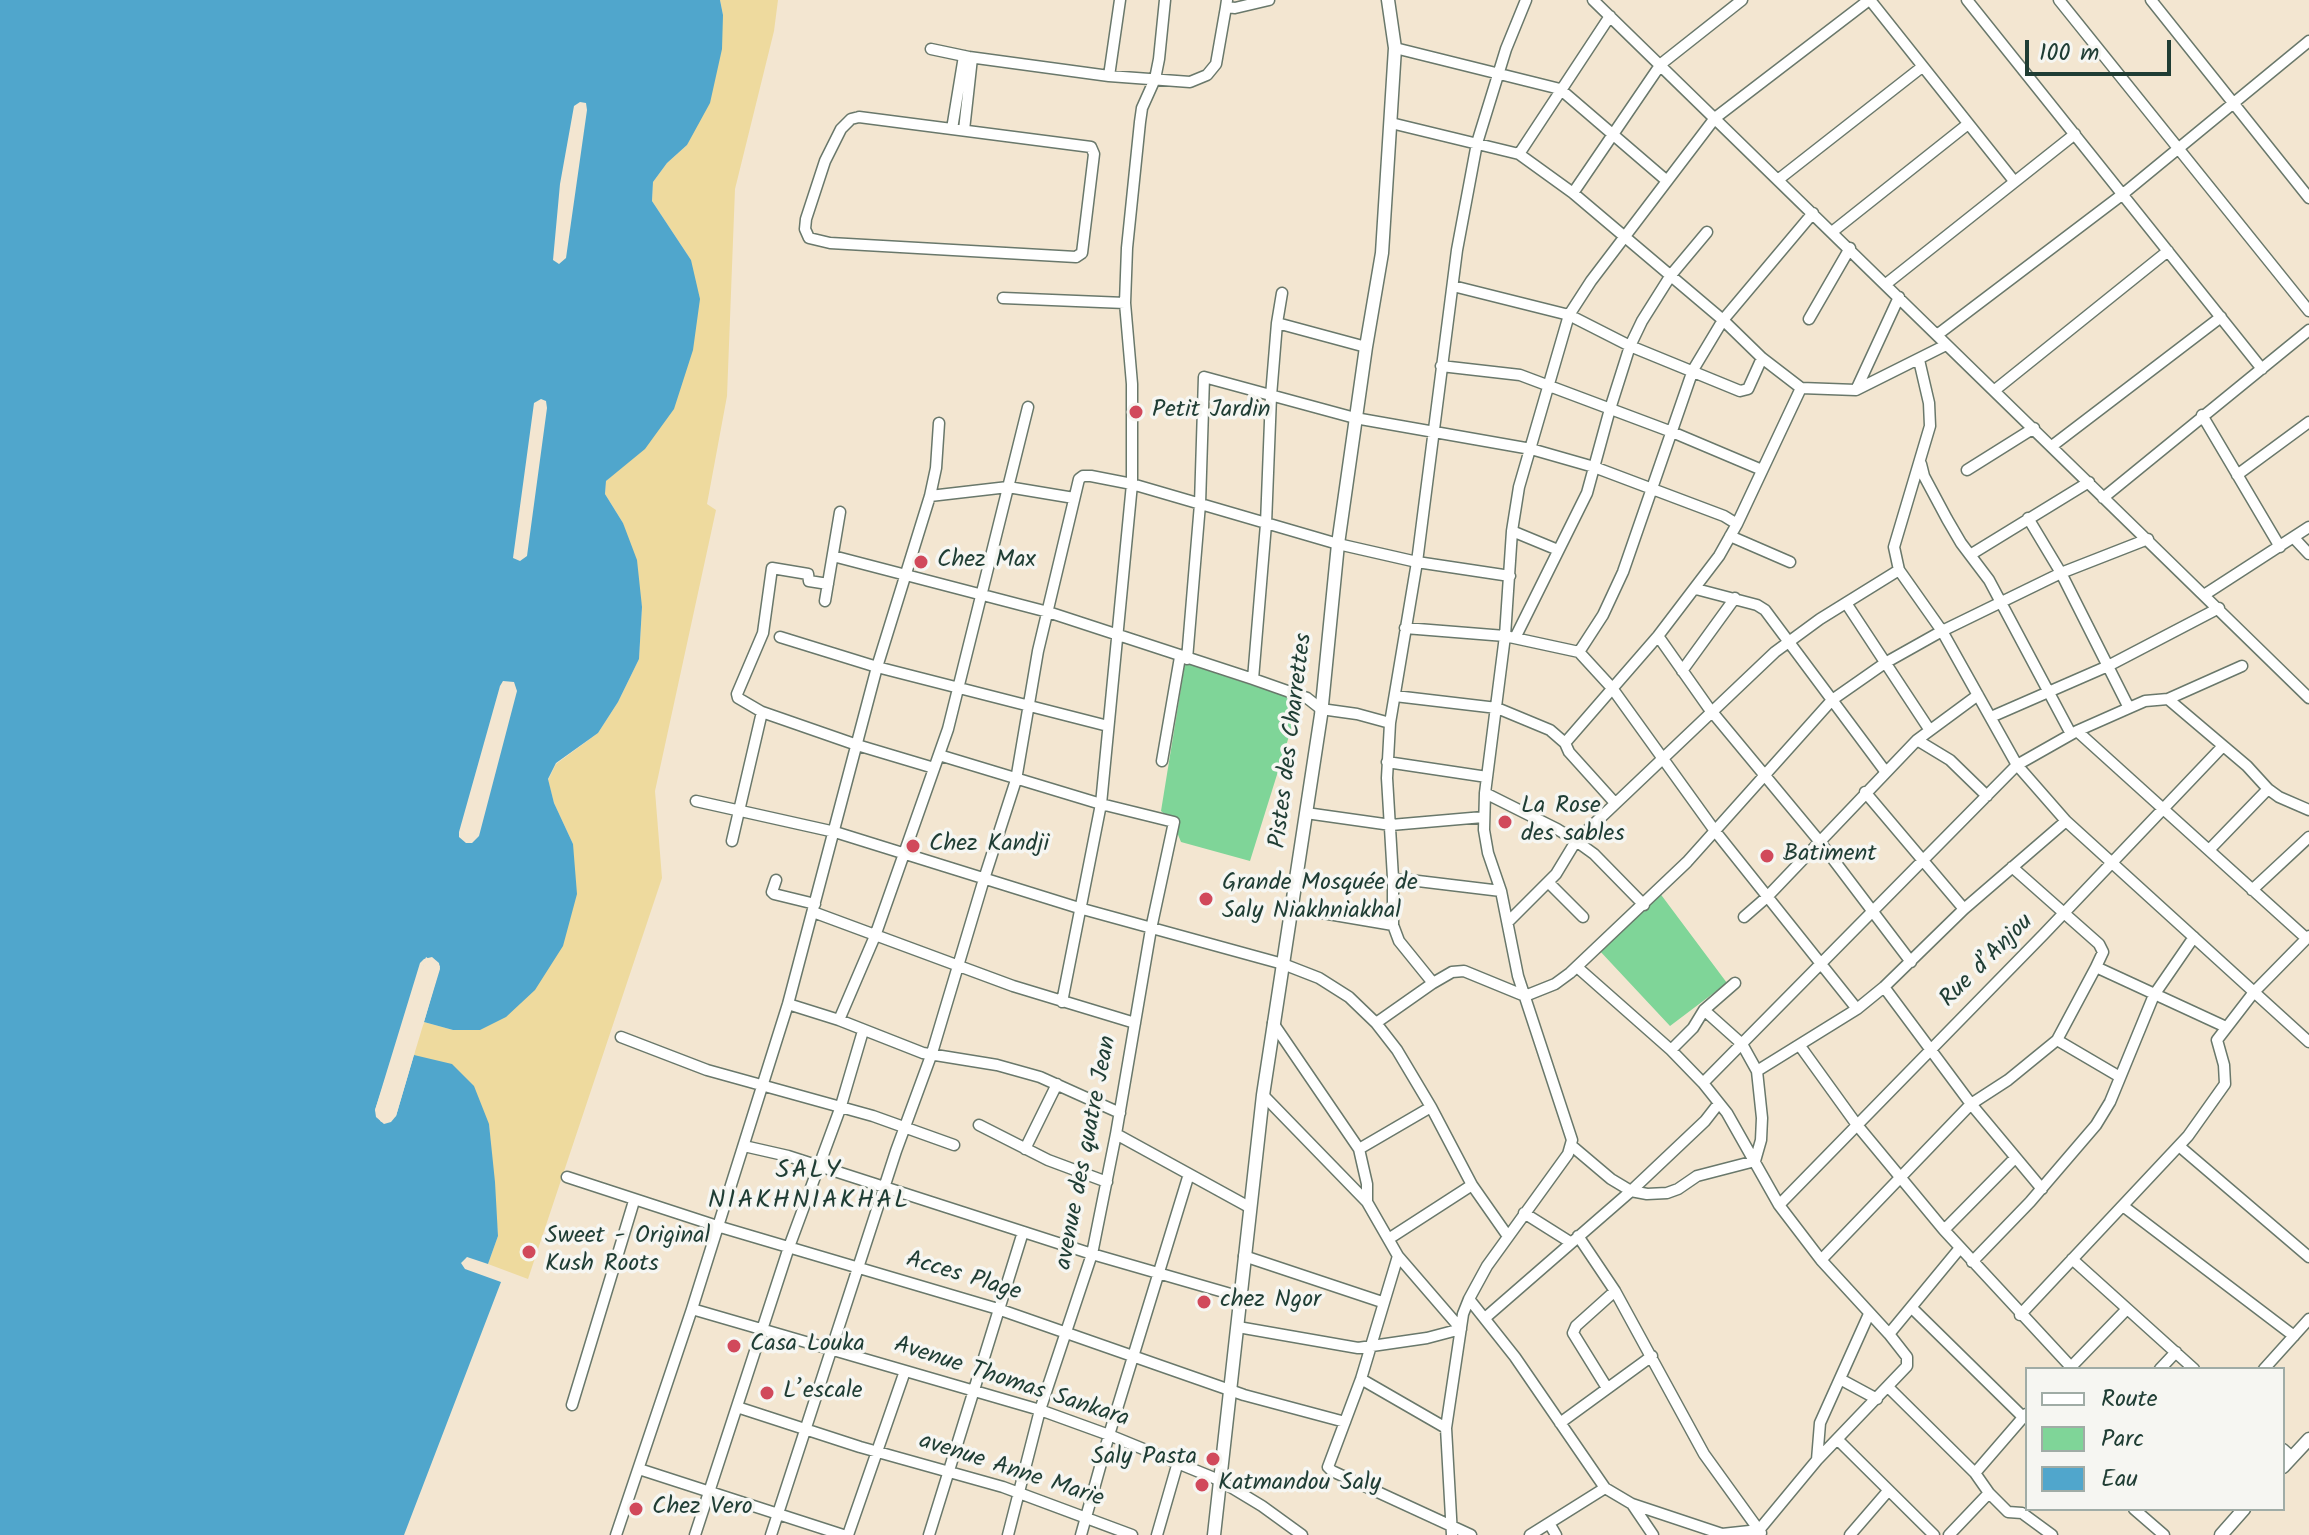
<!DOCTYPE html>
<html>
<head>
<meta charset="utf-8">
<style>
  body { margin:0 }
  #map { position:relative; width:2309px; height:1535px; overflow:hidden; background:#f3e6d1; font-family:Kalam,sans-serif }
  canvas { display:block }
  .legend { position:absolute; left:2025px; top:1367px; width:260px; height:144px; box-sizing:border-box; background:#f6f6f2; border:2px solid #a0aca6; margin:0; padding:10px 14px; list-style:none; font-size:24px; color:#1f3d34 }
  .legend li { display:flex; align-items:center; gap:16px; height:40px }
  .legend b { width:40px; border:2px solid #a0aca6 }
  .scale { position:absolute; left:2025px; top:40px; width:146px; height:36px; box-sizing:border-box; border:4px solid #1f3d34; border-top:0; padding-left:10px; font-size:24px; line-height:28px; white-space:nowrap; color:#1f3d34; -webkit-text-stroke:6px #f6f6f2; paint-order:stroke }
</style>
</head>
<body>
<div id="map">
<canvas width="2309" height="1535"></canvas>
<ul class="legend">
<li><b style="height:10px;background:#fff"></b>Route</li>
<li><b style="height:22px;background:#7fd598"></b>Parc</li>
<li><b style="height:22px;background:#50a6cc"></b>Eau</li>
</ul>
<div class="scale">100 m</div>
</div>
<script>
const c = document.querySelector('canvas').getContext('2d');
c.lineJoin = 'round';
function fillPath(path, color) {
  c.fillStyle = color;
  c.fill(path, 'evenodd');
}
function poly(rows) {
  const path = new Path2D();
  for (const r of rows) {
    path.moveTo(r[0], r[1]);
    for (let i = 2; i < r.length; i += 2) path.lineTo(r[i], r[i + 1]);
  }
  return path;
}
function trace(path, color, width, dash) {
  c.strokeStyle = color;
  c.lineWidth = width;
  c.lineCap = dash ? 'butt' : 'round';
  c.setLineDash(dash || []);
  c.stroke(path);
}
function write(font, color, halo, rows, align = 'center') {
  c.font = font + ' Kalam,sans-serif';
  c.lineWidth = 7;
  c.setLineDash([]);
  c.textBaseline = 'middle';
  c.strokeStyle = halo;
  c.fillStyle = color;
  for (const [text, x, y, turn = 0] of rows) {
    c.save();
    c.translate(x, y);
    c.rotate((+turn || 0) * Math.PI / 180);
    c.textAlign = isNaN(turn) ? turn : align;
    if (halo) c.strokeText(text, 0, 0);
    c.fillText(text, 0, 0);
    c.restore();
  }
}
const green = poly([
  [1185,663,1300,701,1250,861,1181,842,1172,820,1161,811],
  [1659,892,1727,983,1670,1026,1598,949]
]);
const sand = poly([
  [720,0,778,0,774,31,735,189,727,396,707,504,716,510,655,791,662,878,528,1279,488,1264,498,1236,489,1124,414,1055,424,1022,453,1030,573,844,554,803,548,780,556,764,598,733,618,702,639,659,642,607,623,523,605,494,606,481,620,467,691,260,652,201,653,182,667,163,687,145,723,15]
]);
const water = poly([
  [0,0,720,0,723,15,722,49,710,103,687,145,667,163,653,182,652,201,691,260,700,299,693,350,674,409,645,449,606,481,605,494,623,523,637,560,642,607,639,659,618,702,598,733,556,763,548,779,554,803,573,844,577,894,563,946,535,990,506,1017,480,1030,453,1030,424,1022,440,966,426,957,375,1110,381,1122,396,1116,414,1055,452,1064,474,1086,489,1124,495,1182,498,1236,488,1264,467,1257,461,1263,465,1269,501,1282,404,1535,0,1535]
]);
const pier = poly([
  [580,102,586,103,587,110,566,258,559,264,553,260,560,184,574,106],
  [541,399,546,401,547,408,527,556,520,561,513,558,534,403],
  [503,681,514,682,517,691,479,836,472,843,466,843,459,837,459,832,500,686],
  [432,957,439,963,440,969,423,1025,420,1021,436,967,431,961,424,965,379,1111,383,1119,387,1119,392,1115,410,1054,415,1051,396,1116,391,1122,384,1124,376,1117,375,1110,420,963,424,959]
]);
const minor = poly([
  [1227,0,1226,7,1235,8,1269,0],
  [1593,0,2309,698],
  [1870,0,2014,181],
  [1967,0,2262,369],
  [2059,0,2309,311],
  [2151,0,2309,198],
  [1395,48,1560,89,1667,181],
  [931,49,969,57,1109,76,1190,82,1207,75,1216,64,1226,7],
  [1109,76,1120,0],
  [859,117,1091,147,1094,154,1082,253,1076,257,830,243,809,238,805,229,806,219,825,161,841,129,851,119,859,117],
  [1391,123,1519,154,1573,193,1723,320,1762,358,1801,388,1856,390,1946,345],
  [952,129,964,56],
  [964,130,972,58],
  [1519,154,1610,16],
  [1779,179,1922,67],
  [1573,193,1661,64,1742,0],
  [1832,232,1968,124],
  [1886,284,2075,134],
  [1453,286,1569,315,1630,346,1740,391,1748,389,1762,358],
  [1003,298,1125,303],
  [1809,319,1850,248],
  [1277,323,1366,347],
  [1937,335,2123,194,2309,41],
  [1919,360,1929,403,1930,426,1894,547,1899,570,1942,631,2017,765,2066,821,2309,1042],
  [1441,366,1520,375,1672,432,1762,470],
  [1856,390,1899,297],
  [1995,390,2168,251],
  [2202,415,2280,547],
  [2052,446,2221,317],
  [1921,464,1924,476,1947,519,1961,543,1989,580,2071,734],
  [1967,470,2034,428],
  [2237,475,2309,422],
  [930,496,1008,487,1074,498],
  [2103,498,2309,330],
  [1512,531,1558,550],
  [1730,536,1790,562],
  [2294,538,2309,554],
  [1970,555,2089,482],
  [833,556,1048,612,1253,679,1307,698,1321,709,1357,714,1390,723],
  [828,584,809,581,808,574,772,568,763,633,737,694,738,698,762,712,857,745,934,768],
  [1696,589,1757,605,1765,610,1885,771],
  [2204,595,2309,527],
  [825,601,840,512],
  [1846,603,1929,729],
  [1405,628,1505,636,1579,652,1612,688,1715,831,1857,1009],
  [1658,636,1708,707,1820,842,1911,962],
  [780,637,877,667,1108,726],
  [1515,638,1587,493,1610,409,1630,346,1642,321,1671,275,1707,232],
  [1579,652,1603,615,1623,572,1693,370,1723,320,1813,213],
  [1187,659,1200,504,1204,377,1355,418,1531,449,1594,467,1724,516,1737,524],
  [1682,671,1735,598],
  [1253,679,1266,524,1271,396,1277,323,1282,293],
  [1395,696,1497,708,1550,730,1565,743,1569,752,1615,803],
  [2168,699,2242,666],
  [2129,708,2145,701,2168,699,2247,766,2268,789,2279,797,2309,810],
  [1991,717,2108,666,2219,608],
  [2077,731,2306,938],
  [1917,740,1950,760,1987,796],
  [1565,743,1658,636,1719,556,1737,524,1801,388],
  [939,755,1101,804,1174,822,1151,929,1116,1134,1092,1254,1040,1410,1008,1535],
  [1162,761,1180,657],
  [1387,762,1487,777],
  [1865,792,1964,909],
  [1485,793,1557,829,1576,841,1594,854,1644,905],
  [696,801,835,832,1079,908,1283,964,1319,978,1349,997,1376,1023,1397,1050,1431,1107,1472,1185,1507,1235],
  [1306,813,1391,825,1483,817],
  [732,841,762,712],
  [2209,850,2268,789],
  [2012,867,2099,944,2103,952,2096,967,2226,1027],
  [1393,878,1501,891],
  [776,880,772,892,774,894,815,904],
  [1548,882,1583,917],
  [2252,890,2309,837],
  [1293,908,1393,925],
  [813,912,1013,986,1135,1023],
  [1744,917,1767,897,1917,740,1978,695],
  [1508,922,1556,874,1576,841,1775,652,1820,619,1899,570],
  [1433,983,1452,972,1464,971,1525,996,1555,984,1570,973,1687,862,1832,700,1885,663,1942,631,2061,573,2148,539],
  [1884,987,1971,1104,2042,1189],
  [1062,1002,1101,804,1132,484,1132,384,1125,303,1127,248,1140,122,1142,108,1155,79,1159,59,1165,0],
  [788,1004,839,1020,923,1053,997,1065,1040,1077,1120,1113],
  [839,1020,875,936,948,729,1028,407],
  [1376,1023,1433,983,1399,941,1393,925,1393,878,1387,778,1390,723,1417,562,1457,250,1477,143,1506,49,1526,0],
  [621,1037,707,1070,873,1116,954,1145],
  [2057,1040,2120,1077],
  [1800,1046,1857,1125,1944,1230,2071,1367],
  [1671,1050,1693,1028,1704,1010,1735,983],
  [1757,1071,1857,1009,1884,987,1964,909,2066,821],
  [1703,1083,2017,765,2077,731,2129,708,2061,573,2028,518],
  [1263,1095,1367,1202],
  [979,1125,1048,1160,1107,1182],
  [1116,1134,1249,1207],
  [744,1146,788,1156,1092,1254,1241,1297],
  [1572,1146,1611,1179,1631,1191,1647,1194,1667,1193,1678,1189,1697,1176,1755,1161,1761,1140,1762,1118,1757,1071,1742,1044,1704,1010],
  [2179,1146,2309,1257],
  [1025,1149,1057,1084],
  [1359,1149,1431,1107],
  [567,1177,717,1226,998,1309,1244,1395,1345,1422],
  [1779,1205,2043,935,2223,746],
  [2123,1206,2294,1336],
  [1524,1213,1570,1242],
  [1944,1230,2015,1158],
  [1578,1236,1615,1291,1704,1454,1761,1533],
  [1390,1238,1472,1185],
  [1244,1256,1382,1302],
  [1398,1256,1361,1379,1328,1467,1332,1471,1471,1535],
  [2072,1259,2194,1369],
  [1821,1260,1971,1104,2008,1080,2057,1040,2096,967],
  [1972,1262,2030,1202,2096,1125,2110,1102,2154,995,2194,937],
  [1469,1299,1515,1357,1605,1488,1632,1504,1722,1534,1759,1530,1817,1460,1907,1366,1907,1357,1889,1334,1821,1260,1779,1205,1727,1113,1703,1083,1671,1050,1577,967],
  [692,1309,1040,1410,1109,1435,1219,1480,1262,1506,1302,1535],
  [1913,1309,2023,1417],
  [2020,1315,2188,1136,2225,1084,2224,1065,2217,1040,2254,992,2309,936],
  [1485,1318,1631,1191,1705,1121,1719,1103],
  [1238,1327,1358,1348,1427,1338,1461,1329,1398,1256,1367,1202,1367,1184,1359,1149,1273,1023],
  [1889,1334,1960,1248],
  [2069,1369,2127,1309],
  [2160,1369,2176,1352],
  [2264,1369,2309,1319],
  [1361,1379,1446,1428],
  [1840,1379,1877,1399],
  [1888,1387,1975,1473,1989,1493,2008,1512,2022,1513,2052,1535],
  [1607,1388,1573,1333,1576,1326,1615,1291],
  [572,1405,634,1201],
  [737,1407,860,1447,1003,1487,1132,1535],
  [1560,1423,1652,1356],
  [1838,1440,1934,1535],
  [2283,1449,2292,1457],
  [1817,1460,1820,1423,1869,1314],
  [639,1469,843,1535],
  [1975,1473,2026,1414],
  [1632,1504,1653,1535],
  [2134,1509,2164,1535],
  [1549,1523,1556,1535],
  [616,1535,692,1309,788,1004,877,667,930,496,936,468,939,423],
  [695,1535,789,1247,840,1109,863,1031],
  [771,1535,896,1151,932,1053,984,879,1016,780,1038,651,1079,479,1083,476,1091,476,1132,484,1338,544,1417,562,1510,576],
  [848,1535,905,1371],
  [929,1535,1023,1232],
  [1081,1535,1109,1435,1189,1174],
  [1157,1535,1178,1462],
  [1452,1535,1446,1428,1463,1314,1469,1299,1487,1266,1568,1154,1572,1140,1518,976,1501,891,1488,853,1484,830,1485,793,1505,636,1512,531,1519,487,1569,315,1591,281,1715,118,1869,0],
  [1530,1535,1605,1488],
  [1850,1535,1888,1491],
  [1949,1535,1989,1493]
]);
const major = poly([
  [2283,1467,2309,1439],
  [1214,1535,1263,1095,1321,715,1338,544,1366,347,1382,253,1395,48,1388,0],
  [2221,1535,2244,1509]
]);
const markers = [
  [1136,412,8,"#d1495b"],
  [921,562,8,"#d1495b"],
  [1505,822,8,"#d1495b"],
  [913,846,8,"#d1495b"],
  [1767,856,8,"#d1495b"],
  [1206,899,8,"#d1495b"],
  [529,1252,8,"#d1495b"],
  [1204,1302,8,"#d1495b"],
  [734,1346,8,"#d1495b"],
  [767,1393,8,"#d1495b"],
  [1213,1459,8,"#d1495b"],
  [1202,1485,8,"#d1495b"],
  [636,1509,8,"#d1495b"]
];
const poiNames = [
  ["Petit Jardin",1152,412],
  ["Chez Max",937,562],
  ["La Rose",1521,808],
  ["des sables",1521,836],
  ["Chez Kandji",929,846],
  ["Batiment",1783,856],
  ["Grande Mosquée de",1222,885],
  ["Saly Niakhniakhal",1222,913],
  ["Sweet - Original",545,1238],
  ["Kush Roots",545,1266],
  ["chez Ngor",1220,1302],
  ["Casa Louka",750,1346],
  ["L’escale",783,1393],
  ["Saly Pasta",1197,1459,"right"],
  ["Katmandou Saly",1218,1485],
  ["Chez Vero",652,1509]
];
const streetNames = [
  ["Pistes des Charrettes",1293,741,-83],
  ["Rue d’Anjou",1988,962,-45],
  ["avenue des quatre Jean",1088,1153,-79],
  ["Acces Plage",963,1278,17],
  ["Avenue Thomas Sankara",1011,1384,18],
  ["avenue Anne Marie",1011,1472,18]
];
const neighbourhoodNames = [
  ["SALY",809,1173],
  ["NIAKHNIAKHAL",809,1203]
];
fillPath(green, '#7fd598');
fillPath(sand, '#eeda9e');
fillPath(water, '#50a6cc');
fillPath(pier, '#f3e6d1');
trace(minor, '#69786b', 13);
trace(major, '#69786b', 15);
trace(minor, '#fff', 10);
trace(major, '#fff', 12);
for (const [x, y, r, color] of markers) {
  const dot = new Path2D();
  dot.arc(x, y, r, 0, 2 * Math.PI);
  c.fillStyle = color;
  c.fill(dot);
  trace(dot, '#f6f6f2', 3);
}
write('24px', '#1f3d34', '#f6f6f2', poiNames, 'left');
write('24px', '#1f3d34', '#f6f6f2', streetNames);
c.letterSpacing = '2px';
write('26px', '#1f3d34', '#f6f6f2', neighbourhoodNames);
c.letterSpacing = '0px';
</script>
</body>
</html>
